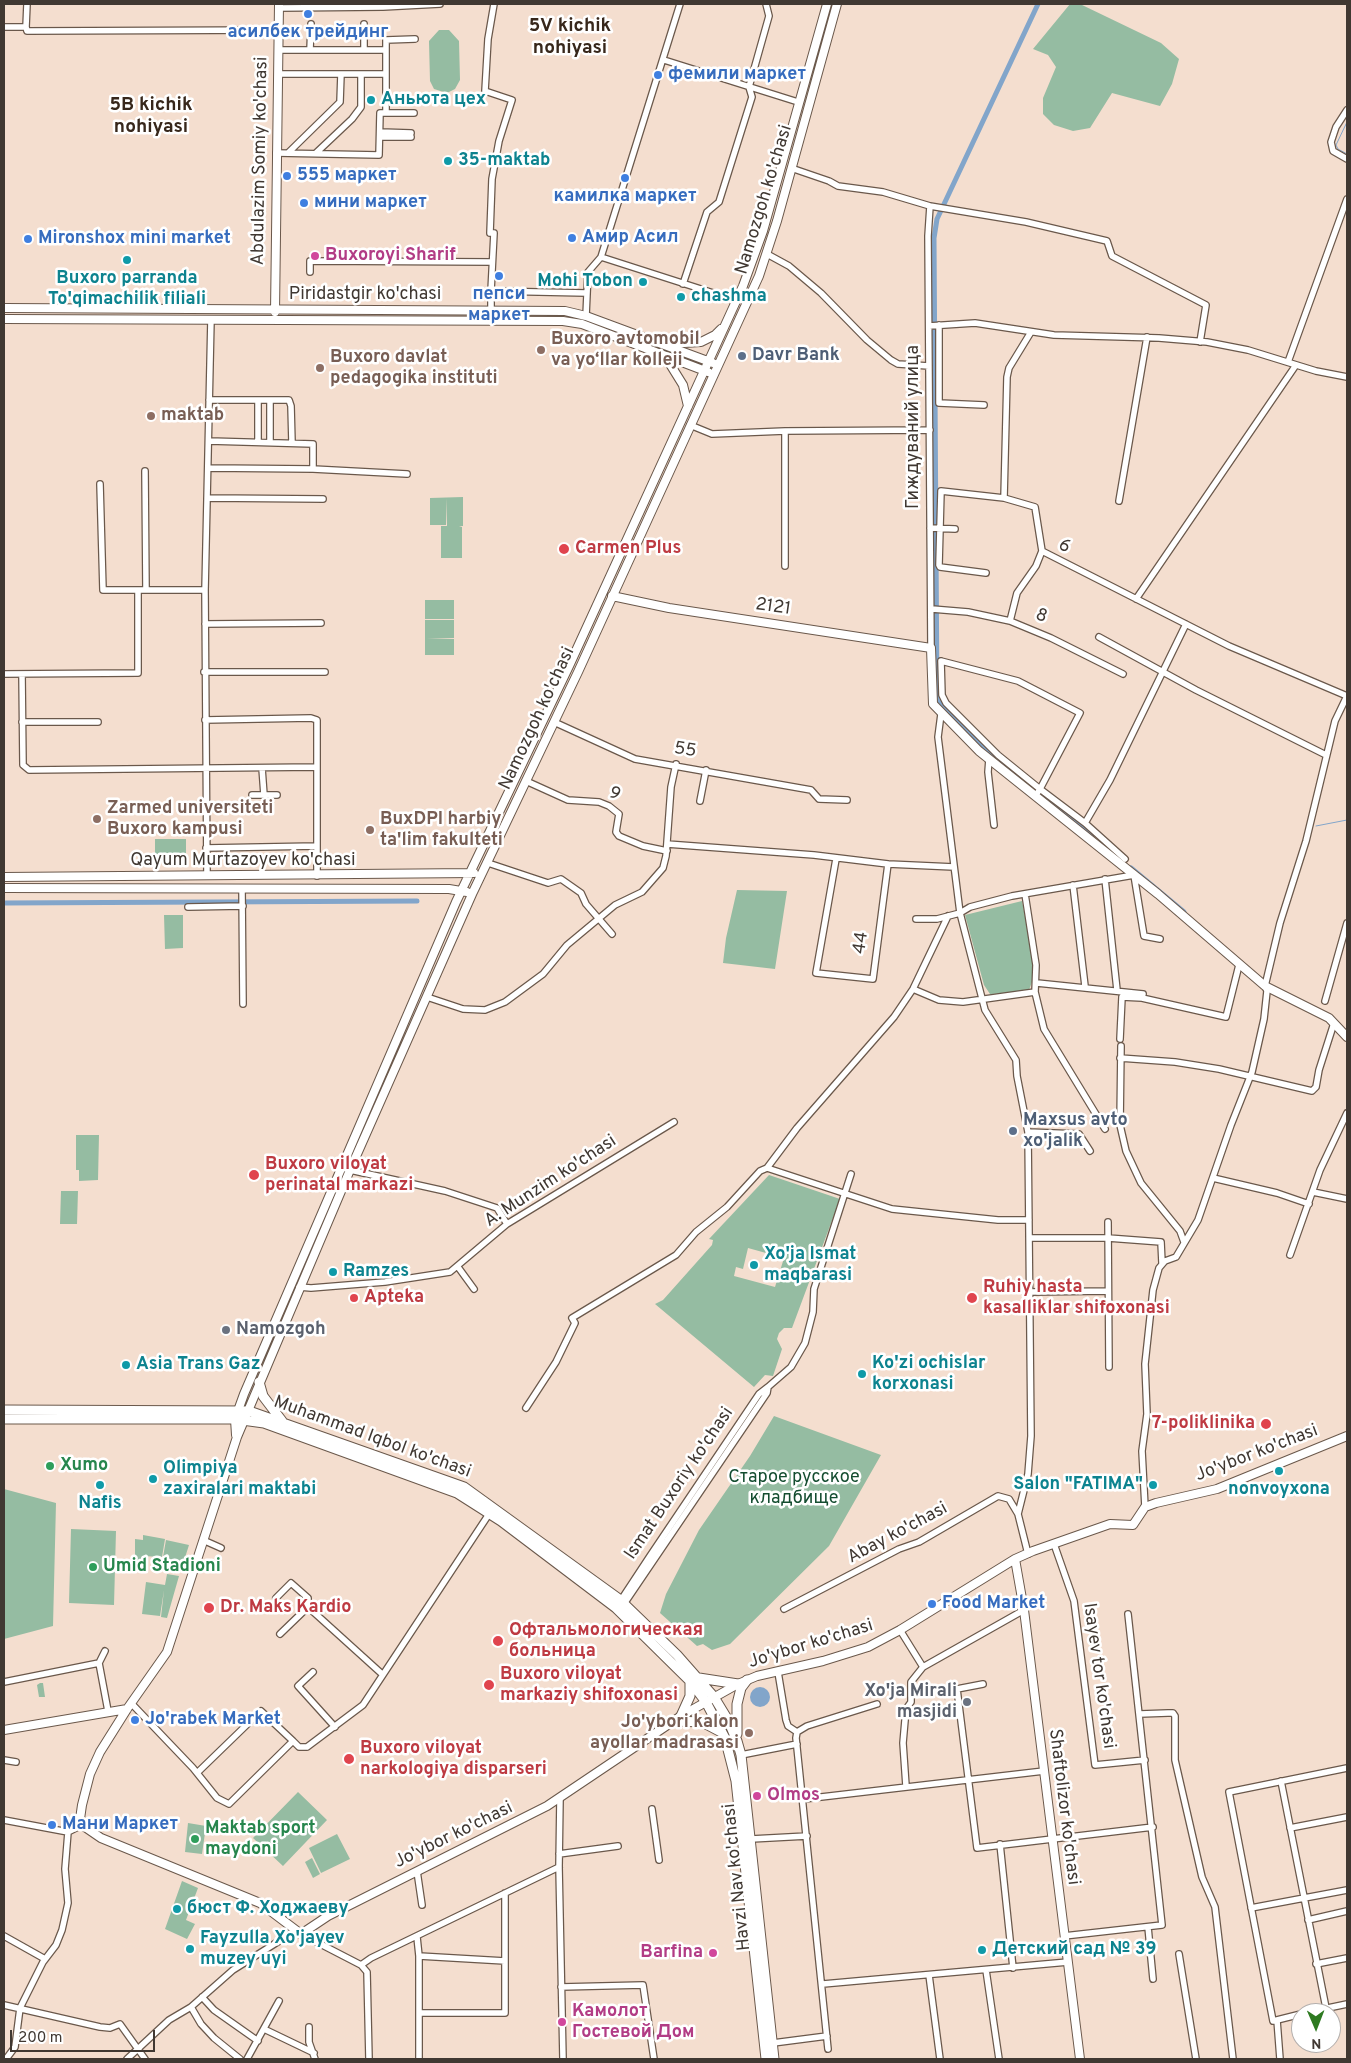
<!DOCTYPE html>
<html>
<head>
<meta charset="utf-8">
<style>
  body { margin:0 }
  #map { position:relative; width:1351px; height:2063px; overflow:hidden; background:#f4decf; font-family:Overpass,sans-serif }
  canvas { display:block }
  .frame { position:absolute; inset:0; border:5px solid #403832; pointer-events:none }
  .north { position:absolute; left:1291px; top:2003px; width:50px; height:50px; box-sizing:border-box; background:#fff; border:1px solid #b3afad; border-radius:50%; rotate:179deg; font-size:14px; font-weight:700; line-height:20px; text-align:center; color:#403832 }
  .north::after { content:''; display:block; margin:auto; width:18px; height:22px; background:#2e7a21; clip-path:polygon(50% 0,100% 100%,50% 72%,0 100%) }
  .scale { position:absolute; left:10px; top:2030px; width:145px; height:22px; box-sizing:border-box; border:2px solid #403832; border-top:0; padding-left:6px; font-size:15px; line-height:18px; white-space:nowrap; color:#403832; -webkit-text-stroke:4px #fff; paint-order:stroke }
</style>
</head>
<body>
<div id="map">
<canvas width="1351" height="2063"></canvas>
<div class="frame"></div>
<div class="north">N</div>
<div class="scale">200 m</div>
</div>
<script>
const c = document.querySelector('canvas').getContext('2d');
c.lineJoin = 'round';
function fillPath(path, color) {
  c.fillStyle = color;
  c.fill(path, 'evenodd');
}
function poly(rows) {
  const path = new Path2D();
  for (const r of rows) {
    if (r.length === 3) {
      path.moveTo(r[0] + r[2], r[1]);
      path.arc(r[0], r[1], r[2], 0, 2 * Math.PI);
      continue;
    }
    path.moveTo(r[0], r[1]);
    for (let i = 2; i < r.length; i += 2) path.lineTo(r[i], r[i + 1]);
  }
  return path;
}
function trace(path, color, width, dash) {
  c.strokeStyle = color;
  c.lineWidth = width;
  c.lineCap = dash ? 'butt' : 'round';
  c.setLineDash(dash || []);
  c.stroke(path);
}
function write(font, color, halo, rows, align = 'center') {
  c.font = font + ' Overpass,sans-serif';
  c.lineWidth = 5;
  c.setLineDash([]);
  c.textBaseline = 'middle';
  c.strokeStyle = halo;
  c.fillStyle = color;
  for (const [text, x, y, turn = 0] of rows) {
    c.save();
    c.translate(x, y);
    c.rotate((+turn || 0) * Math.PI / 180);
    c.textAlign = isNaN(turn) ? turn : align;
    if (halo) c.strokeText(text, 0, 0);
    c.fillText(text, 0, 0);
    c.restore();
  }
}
const green = poly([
  [1070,4,1080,4,1161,43,1179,59,1172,84,1160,106,1112,93,1090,128,1073,131,1054,125,1043,114,1043,98,1056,67,1048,55,1033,49],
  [439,30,449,30,459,41,460,80,455,89,447,93,434,89,430,81,429,41],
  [463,497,463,526,459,526,462,527,462,558,441,558,441,526,447,526,447,498,446,525,430,525,430,498],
  [425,600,454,600,454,619,425,619],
  [425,620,454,620,454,638,427,639,454,639,454,655,425,655],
  [155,839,186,839,186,854,155,854],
  [737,890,787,891,775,969,723,963,726,938],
  [1022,901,1033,958,1032,982,1029,990,1022,993,990,994,984,985,965,915],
  [164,915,183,915,183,948,165,949],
  [76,1135,99,1135,98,1180,79,1181,79,1170,76,1170],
  [769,1175,840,1199,792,1328,784,1328,779,1333,777,1339,782,1349,773,1376,765,1375,754,1387,655,1304,663,1300,712,1245,713,1240,709,1239],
  [748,1248,784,1258,775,1287,734,1276,736,1267,743,1269],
  [61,1191,78,1191,77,1224,60,1224],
  [774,1416,881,1455,829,1546,730,1644,712,1650,703,1644,697,1646,660,1613,666,1594,699,1530,750,1456],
  [4,1489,56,1503,53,1626,4,1639],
  [71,1529,116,1531,114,1605,69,1603],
  [143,1535,165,1539,162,1557,142,1556,140,1569,135,1569,135,1539,143,1540],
  [166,1540,189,1545,182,1567,169,1564,169,1559,163,1557],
  [167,1574,179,1576,167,1618,161,1617,164,1590,160,1616,142,1614,146,1582,165,1585],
  [40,1683,43,1683,45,1697,39,1697,37,1685],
  [298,1792,327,1820,283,1866,253,1838],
  [188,1823,206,1826,202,1854,185,1852],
  [337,1834,350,1859,321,1873,309,1848],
  [312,1858,320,1874,313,1878,305,1862],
  [182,1881,198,1888,186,1920,195,1924,187,1939,165,1929]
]);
const water = poly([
  [760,1697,10]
]);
const stream = poly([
  [1347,122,1336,145,1338,149,1347,154],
  [1316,826,1347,820]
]);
const canal = poly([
  [1025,783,983,747,937,700,934,238,937,219,1038,4],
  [1036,792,1092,836],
  [1131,868,1184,912],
  [4,903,417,901]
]);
const street = poly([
  [494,4,488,39,485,91,512,100,499,141,492,179,490,233,494,233,491,291,586,293],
  [279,8,383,7,440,4],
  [4,27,26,27,27,31,279,30],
  [26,27,27,4],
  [278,50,386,50],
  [310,50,311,24],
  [364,50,364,24],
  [664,60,798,102],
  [278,74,386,74],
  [1347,110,1336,127,1331,142,1333,151,1347,159],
  [386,112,386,40,415,39],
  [380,132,411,133],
  [380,137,411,137],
  [276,153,379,155,380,113,414,113],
  [288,153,340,102,341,74],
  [316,153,352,119,361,107,361,74],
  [791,168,829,181,838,186,883,192,930,206,1026,222,1107,241,1112,256,1206,305,1200,342],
  [930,206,928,236,931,648],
  [767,254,789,266,821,293,867,340,891,360,898,364,929,366],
  [601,257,732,299,735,302],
  [310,272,310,261,492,262],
  [683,284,707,212,719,202,752,97,749,87,769,16,766,4],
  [491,291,491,311],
  [586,316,588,272,601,257,680,4],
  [939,325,939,403,984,405],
  [929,326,975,323,1054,335,1159,338,1207,342,1248,350,1316,371,1347,377],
  [1288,362,1347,199],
  [209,400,289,400,291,406,292,443],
  [270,400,270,442],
  [690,425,712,434,785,431,930,430],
  [785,431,785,566],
  [209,441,313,444,313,469],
  [258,442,258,400],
  [208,468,313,469,407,474],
  [145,471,146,590],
  [100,484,103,590,205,590],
  [207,498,323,499],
  [1004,498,1007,377,1009,368,1031,332],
  [1119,501,1147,337],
  [930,528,955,529],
  [986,573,940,567,939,565,941,491,1004,498,1035,507,1042,551,1229,646,1347,696,1335,721,1306,841,1280,923,1265,986,1267,991,1264,1019,1252,1072,1231,1125,1198,1220,1176,1257,1165,1261,1159,1268,1153,1290,1145,1364,1147,1414,1142,1451,1145,1507],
  [1136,599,1296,365],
  [932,609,968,612,1010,621,1051,638,1123,674],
  [1010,621,1017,593,1036,566,1042,551],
  [205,624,321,623],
  [1099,637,1196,690,1326,755],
  [941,661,1018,681,1080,713,1040,789,998,755,946,703,942,695,941,661],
  [204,672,325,672],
  [4,674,138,673,138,590],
  [22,674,23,765,29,770,317,767,317,876],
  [941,714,938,737,960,913,985,1010,1016,1060,1017,1076,1028,1132,1031,1436,1028,1474,1018,1514,1028,1554],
  [205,720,311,718,317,720,317,767],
  [22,722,98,722],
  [554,722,635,759,811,790,819,799,847,800],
  [989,759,988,772,994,825],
  [262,768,264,795],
  [526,781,568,800,599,802,609,806,619,814,616,832,619,836,643,846,667,851],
  [1038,792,1040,789,1085,823,1125,859],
  [252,795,277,795],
  [700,801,706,770],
  [1085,823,1110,780,1186,624],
  [667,844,814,855,888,864,954,867],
  [206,848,317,846],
  [836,859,816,973,873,979,888,864],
  [488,863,548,883,561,879,581,893,586,904,612,934],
  [207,876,205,590,211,319],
  [1105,879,1117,990],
  [1073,885,1085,986],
  [242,888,243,1004],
  [1025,894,1036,965,1035,992,1044,1029,1105,1129],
  [188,907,243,906],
  [916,919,937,919,960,913,970,907,1012,896,1134,875,1144,936,1160,939],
  [1037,983,1143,994,1142,998,1226,1017,1239,965],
  [913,989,939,1000,963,1002,1035,992],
  [427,997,463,1009,485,1010,505,1002,543,974,567,945,615,905,642,892,663,868,666,856,671,787,676,764],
  [1325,1001,1347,923],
  [1120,1039,1122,997,1142,998],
  [1121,1046,1120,1125,1126,1151,1141,1183,1180,1231,1184,1242],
  [1120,1058,1175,1062,1219,1069,1312,1091,1316,1087,1319,1070,1334,1023],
  [1028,1132,1079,1134,1090,1151],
  [767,1168,797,1128,894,1017,913,989,948,916],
  [350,1170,445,1191,497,1208,507,1224],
  [1213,1178,1277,1193,1309,1204],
  [1313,1192,1347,1199],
  [1108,1222,1109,1367],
  [1030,1238,1108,1238,1161,1242,1162,1263],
  [1290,1255,1320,1170,1347,1113],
  [458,1267,474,1289],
  [299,1287,311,1288,385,1282,450,1272,507,1224,674,1122],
  [1031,1292,1108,1291],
  [768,1387,791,1367,805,1343,813,1312,814,1289,851,1174],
  [526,1408,556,1362,575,1323,572,1318,676,1255,696,1232,727,1207,760,1171,767,1168,892,1209,998,1220,1029,1220],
  [203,1540,221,1548],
  [1054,1544,1074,1601,1095,1765,1145,1760],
  [276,1598,291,1583,308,1598,308,1607,382,1674],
  [619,1599,621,1600,650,1556,759,1394,768,1387,767,1393,624,1604],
  [784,1609,899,1549,919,1542,998,1496,1009,1499,1018,1514],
  [900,1630,923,1667,1024,1610],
  [280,1634,308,1607],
  [99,1663,108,1711],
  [313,1672,298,1686,335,1727],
  [778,1672,786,1720,788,1726,797,1732],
  [4,1682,99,1663,105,1651],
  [983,1684,957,1689,977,1848,1153,1827],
  [131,1703,193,1768,217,1798,229,1804,293,1741,299,1747,307,1747,363,1705,489,1514],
  [1140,1714,1168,1713,1173,1713,1175,1716,1175,1760,1202,1877,1215,1907,1233,2059],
  [741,1755,797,1744],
  [4,1760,16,1762],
  [197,1773,261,1711,293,1741],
  [1281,1781,1327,2013],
  [906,1786,903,1743,906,1709,911,1702,911,1682,923,1667],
  [560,1798,559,1867,563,2059],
  [804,1799,1044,1771],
  [652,1809,659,1860],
  [4,1820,68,1832],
  [1290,1828,1347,1817],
  [751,1839,807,1836],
  [1000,1844,1013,1968],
  [559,1854,618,1846],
  [417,1871,422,1905],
  [1251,1908,1347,1890],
  [1308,1920,1347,1911],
  [1148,1927,1153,1979],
  [301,1934,361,1965,367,1972,369,2059],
  [4,1936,45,1959],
  [1064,1936,1162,1925,1128,1614],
  [417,1937,419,1956,419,2059],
  [1179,1954,1196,2059],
  [419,1956,505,1961],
  [1316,1964,1347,1958],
  [361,1965,371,1958,559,1867],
  [986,1970,999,2059],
  [929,1975,940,2059],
  [823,1984,1068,1962],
  [561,1987,643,1985,654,2059],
  [202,1997,214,2010,258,2041],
  [4,2005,100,2027,110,2028,120,2024,145,2059],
  [191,2007,201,2024,214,2038,240,2059],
  [420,2013,505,2013,505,1893],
  [1304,2013,1347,2004],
  [1301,2014,1273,2021,1229,1792,1347,1768],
  [1277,2020,1280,2059],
  [309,2027,309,2042,315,2059],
  [264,2029,314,2053],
  [1331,2029,1333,2036],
  [773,2043,827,2036],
  [828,2049,796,1738,797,1732,807,1726,877,1704],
  [6,2059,15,2047,20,2008,43,1962,56,1945,62,1930,68,1903,65,1869,68,1832,82,1825],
  [127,2059,169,2020,191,2007,233,1970,295,1931],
  [247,2059,279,2001]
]);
const secondary = poly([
  [837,4,777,221,759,276,578,672,473,892,350,1170,237,1437,167,1652,127,1709,100,1752,90,1774,82,1805,80,1819,82,1825,101,1838,260,1903,301,1934,328,1916,547,1806,681,1716,738,1684,757,1676,823,1661,868,1647,900,1630,1015,1559,1033,1551,1110,1524,1133,1525,1145,1507,1156,1503,1217,1489,1347,1436],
  [4,308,565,311,586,316,713,363],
  [275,312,279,4],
  [4,319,563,321,582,324,708,372],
  [667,344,701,342,715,335,721,329],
  [665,356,683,385,688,406],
  [612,596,669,608,931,648,933,704,979,751,1158,894,1265,986,1329,1018,1347,1037],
  [4,877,474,873],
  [4,888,449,889,467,892],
  [236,1435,235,1419,244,1394,456,902,569,666,743,286,763,231,827,4],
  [1015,1559,1024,1610,1080,2059],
  [4,1730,127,1709]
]);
const primary = poly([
  [259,1382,263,1396,282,1421],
  [4,1410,249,1411,464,1487,619,1599,677,1655,714,1697,728,1720,737,1741,741,1755,774,2059],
  [4,1419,235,1419,264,1423,457,1493,501,1521,616,1608,690,1681,706,1702,725,1738,736,1781,766,2059],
  [699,1678,738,1684],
  [681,1716,690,1696,690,1681],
  [674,1721,702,1722,721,1732],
  [737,1734,737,1704,741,1688,747,1680]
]);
const markers = [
  [308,14,5,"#3f7fe0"],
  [658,75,5,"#3f7fe0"],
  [371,100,5,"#0f9aa8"],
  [448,161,5,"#0f9aa8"],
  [287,176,5,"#3f7fe0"],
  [625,178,5,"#3f7fe0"],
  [304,203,5,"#3f7fe0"],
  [572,238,5,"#3f7fe0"],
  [28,239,5,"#3f7fe0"],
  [315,256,5,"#d1479c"],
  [127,260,5,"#0f9aa8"],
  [499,276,5,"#3f7fe0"],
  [643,282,5,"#0f9aa8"],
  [681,297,5,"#0f9aa8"],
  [541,350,5,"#8d6e63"],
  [742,356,5,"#5c6f8a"],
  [320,368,5,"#8d6e63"],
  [151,416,5,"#8d6e63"],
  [564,549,6,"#e0444e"],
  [97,819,5,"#8d6e63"],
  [370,830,5,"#8d6e63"],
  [1013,1131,5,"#5c6f8a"],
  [254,1175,6,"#e0444e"],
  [754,1265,5,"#0f9aa8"],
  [333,1272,5,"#0f9aa8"],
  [354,1298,5,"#e0444e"],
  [972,1298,6,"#e0444e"],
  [226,1330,5,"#6b7280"],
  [126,1365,5,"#0f9aa8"],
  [862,1374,5,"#0f9aa8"],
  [1266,1424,6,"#e0444e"],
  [50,1466,5,"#2e9e5b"],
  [1279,1471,5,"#0f9aa8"],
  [153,1479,5,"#0f9aa8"],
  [100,1485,5,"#0f9aa8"],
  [1153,1485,5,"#0f9aa8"],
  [93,1567,5,"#2e9e5b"],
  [932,1604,5,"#3f7fe0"],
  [209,1608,6,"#e0444e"],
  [498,1641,6,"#e0444e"],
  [489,1685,6,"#e0444e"],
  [967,1702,5,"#6b7280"],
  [135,1720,5,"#3f7fe0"],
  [749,1733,5,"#8d6e63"],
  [349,1759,6,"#e0444e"],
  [757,1796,5,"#d1479c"],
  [52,1825,5,"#3f7fe0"],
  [195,1839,5,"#2e9e5b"],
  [177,1909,5,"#0f9aa8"],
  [190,1949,5,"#0f9aa8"],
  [982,1950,5,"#0f9aa8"],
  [713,1953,5,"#d1479c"],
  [562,2022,5,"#d1479c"]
];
const shopNames = [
  ["асилбек трейдинг",308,33,"center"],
  ["фемили маркет",668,75],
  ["555 маркет",297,176],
  ["камилка маркет",625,197,"center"],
  ["мини маркет",314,203],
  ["Амир Асил",582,238],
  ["Mironshox mini market",38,239],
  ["пепси",499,295,"center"],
  ["маркет",499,316,"center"],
  ["Food Market",942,1604],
  ["Jo'rabek Market",145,1720],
  ["Мани Маркет",62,1825]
];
const cultureNames = [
  ["Аньюта цех",381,100],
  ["35-maktab",458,161],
  ["Buxoro parranda",127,279,"center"],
  ["To'qimachilik filiali",127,300,"center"],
  ["Mohi Tobon",633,282,"right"],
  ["chashma",691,297],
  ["Xo'ja Ismat",764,1255],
  ["maqbarasi",764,1276],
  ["Ramzes",343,1272],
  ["Ko'zi ochislar",872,1364],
  ["korxonasi",872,1385],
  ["Asia Trans Gaz",136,1365],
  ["Olimpiya",163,1469],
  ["zaxiralari maktabi",163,1490],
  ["Salon \"FATIMA\"",1143,1485,"right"],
  ["nonvoyxona",1279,1490,"center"],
  ["Nafis",100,1504,"center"],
  ["бюст Ф. Ходжаеву",187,1909],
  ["Fayzulla Xo'jayev",200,1939],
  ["muzey uyi",200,1960],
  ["Детский сад № 39",992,1950]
];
const streetNames = [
  ["Abdulazim Somiy ko'chasi",261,161,-89],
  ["Namozgoh ko'chasi",765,200,-73],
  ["Piridastgir ko'chasi",365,295],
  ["Гиждуваний улица",914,427,-90],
  ["6",1064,547,30],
  ["2121",773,608,8],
  ["8",1041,617,22],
  ["Namozgoh ko'chasi",538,719,-65],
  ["55",685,751,9],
  ["9",614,795,27],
  ["Qayum Murtazoyev ko'chasi",243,861],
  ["44",862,943,-82],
  ["A. Munzim ko'chasi",551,1182,-33],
  ["Muhammad Iqbol ko'chasi",372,1438,20],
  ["Jo'ybor ko'chasi",1257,1454,-21],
  ["Ismat Buxoriy ko'chasi",680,1484,-56],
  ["Abay ko'chasi",898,1534,-28],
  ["Jo'ybor ko'chasi",811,1645,-17],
  ["Isayev tor ko'chasi",1098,1676,82],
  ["Shaftolizor ko'chasi",1063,1807,83],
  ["Jo'ybor ko'chasi",454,1836,-26],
  ["Havzi Nav ko'chasi",738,1877,-96]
];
const hotelNames = [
  ["Buxoroyi Sharif",325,256],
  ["Olmos",767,1796],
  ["Barfina",703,1953,"right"],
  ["Камолот",572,2012],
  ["Гостевой Дом",572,2033]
];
const educationNames = [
  ["Buxoro avtomobil",551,340],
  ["va yo‘llar kolleji",551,361],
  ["Buxoro davlat",330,358],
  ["pedagogika instituti",330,379],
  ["maktab",161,416],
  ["Zarmed universiteti",107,809],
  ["Buxoro kampusi",107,830],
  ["BuxDPI harbiy",380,820],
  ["ta'lim fakulteti",380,841],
  ["Jo'ybori kalon",739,1723,"right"],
  ["ayollar madrasasi",739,1744,"right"]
];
const serviceNames = [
  ["Davr Bank",752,356],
  ["Maxsus avto",1023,1121],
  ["xo'jalik",1023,1142]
];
const healthNames = [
  ["Carmen Plus",575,549],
  ["Buxoro viloyat",265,1165],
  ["perinatal markazi",265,1186],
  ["Ruhiy hasta",983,1288],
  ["kasalliklar shifoxonasi",983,1309],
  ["Apteka",364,1298],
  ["7-poliklinika",1255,1424,"right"],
  ["Dr. Maks Kardio",220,1608],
  ["Офтальмологическая",509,1631],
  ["больница",509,1652],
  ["Buxoro viloyat",500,1675],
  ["markaziy shifoxonasi",500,1696],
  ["Buxoro viloyat",360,1749],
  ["narkologiya disparseri",360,1770]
];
const worshipNames = [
  ["Namozgoh",236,1330],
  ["Xo'ja Mirali",957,1692,"right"],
  ["masjidi",957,1713,"right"]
];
const leisureNames = [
  ["Xumo",60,1466],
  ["Umid Stadioni",103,1567],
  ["Maktab sport",205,1829],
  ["maydoni",205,1850]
];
const parkNames = [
  ["Старое русское",794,1478],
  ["кладбище",794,1499]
];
const neighbourhoodNames = [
  ["5V kichik",570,27],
  ["nohiyasi",570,49],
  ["5B kichik",151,106],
  ["nohiyasi",151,128]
];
fillPath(green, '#95bca2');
fillPath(water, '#82a5ca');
trace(stream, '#82a5ca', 1);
trace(canal, '#82a5ca', 5);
trace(street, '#6a584b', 8);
trace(secondary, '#6a584b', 10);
trace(primary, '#6a584b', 11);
trace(street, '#fff', 5.5);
trace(secondary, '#fff', 8);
trace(primary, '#fff', 9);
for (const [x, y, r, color] of markers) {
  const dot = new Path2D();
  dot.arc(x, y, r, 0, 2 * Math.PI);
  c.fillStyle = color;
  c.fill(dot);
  trace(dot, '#fff', 2);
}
write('bold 18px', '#366cbe', '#fff', shopNames, 'left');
write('bold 18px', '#0d838f', '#fff', cultureNames, 'left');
write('18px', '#403832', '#fff', streetNames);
write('bold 18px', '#b23c85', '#fff', hotelNames, 'left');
write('bold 18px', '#785e54', '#fff', educationNames, 'left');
write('bold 18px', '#4e5e75', '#fff', serviceNames, 'left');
write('bold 18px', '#be3a42', '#fff', healthNames, 'left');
write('bold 18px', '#5b616d', '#fff', worshipNames, 'left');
write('bold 18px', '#27864d', '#fff', leisureNames, 'left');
write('18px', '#144d30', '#fff', parkNames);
write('bold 19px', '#37271b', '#fff', neighbourhoodNames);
</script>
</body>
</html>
